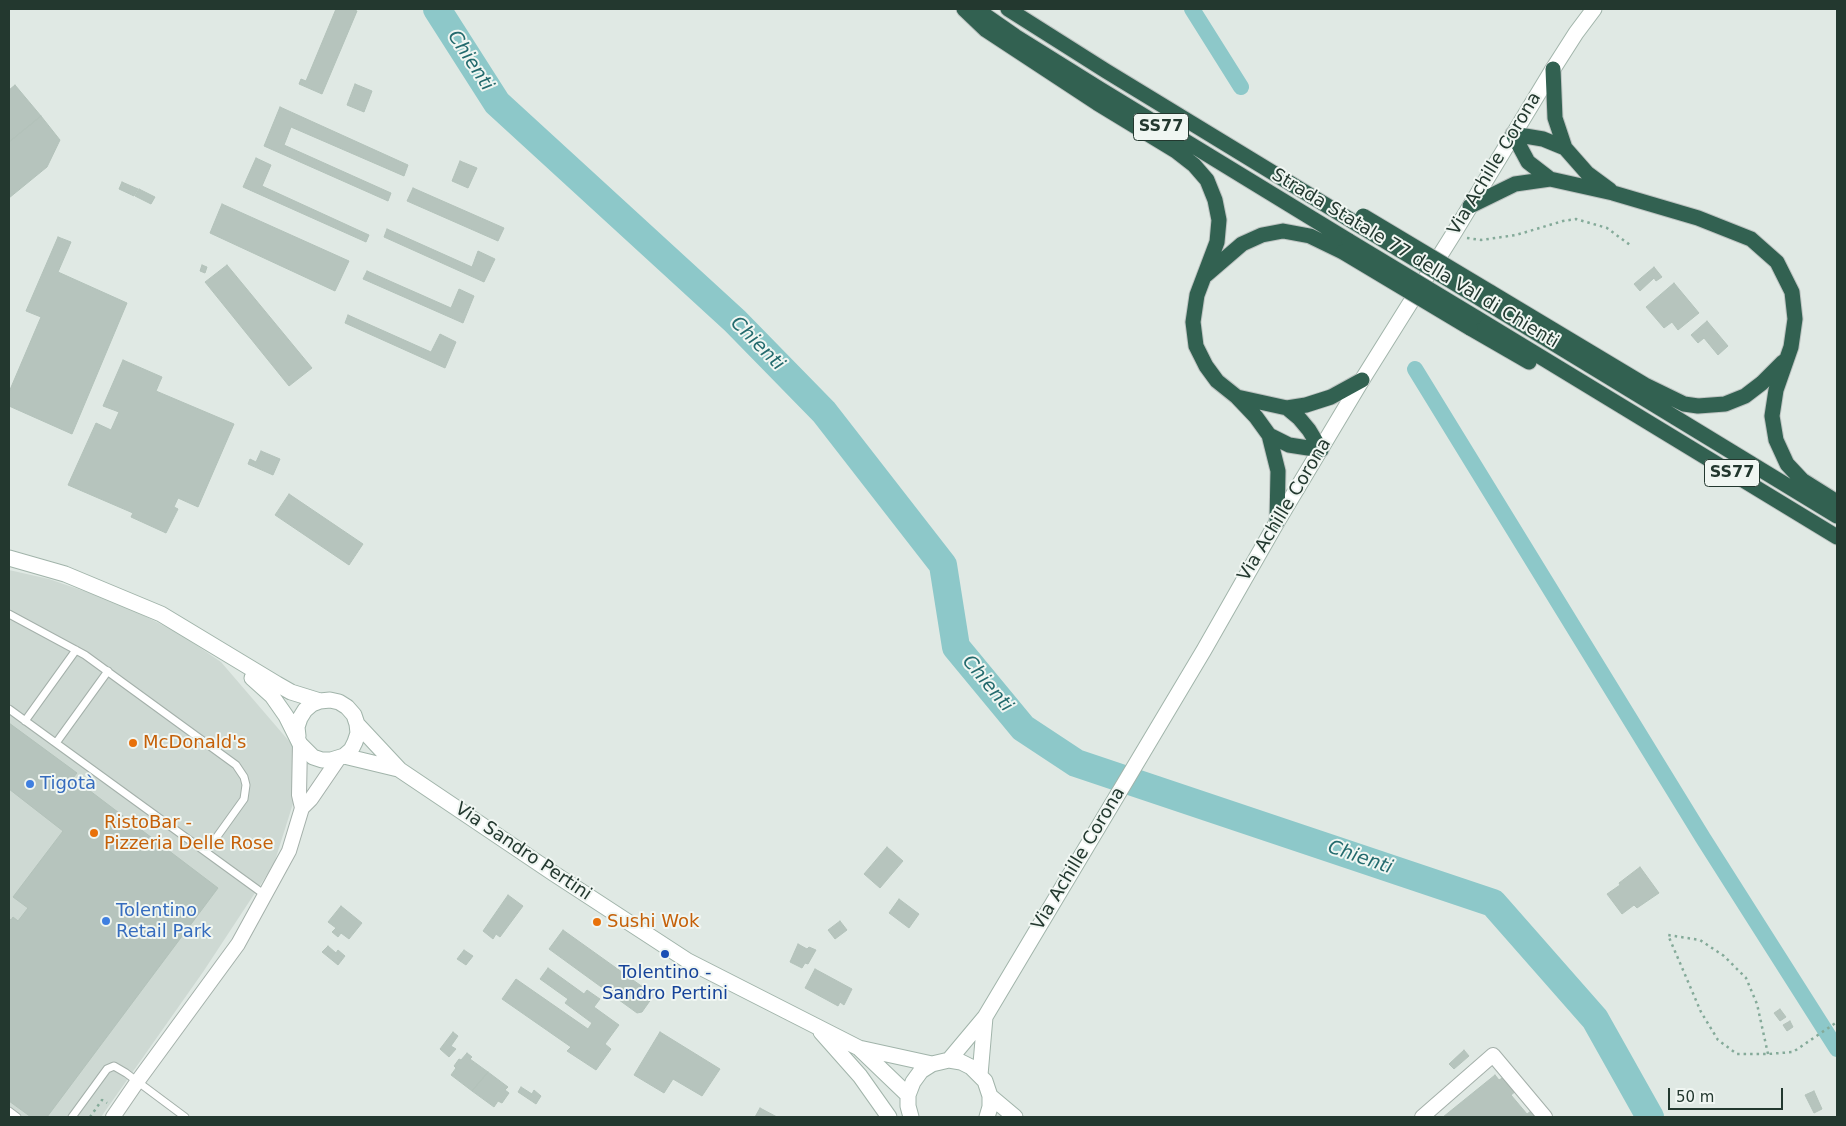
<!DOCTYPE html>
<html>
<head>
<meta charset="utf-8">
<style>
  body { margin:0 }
  #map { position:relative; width:1846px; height:1126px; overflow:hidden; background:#e0e9e4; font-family:"DejaVu Sans",sans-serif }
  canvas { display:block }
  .frame { position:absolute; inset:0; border:10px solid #23382f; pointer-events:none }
  .scale { position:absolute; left:1668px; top:1088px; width:115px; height:22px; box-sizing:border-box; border:2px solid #23382f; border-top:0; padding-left:6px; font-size:15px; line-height:18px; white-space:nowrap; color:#23382f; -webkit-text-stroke:4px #f0f6f2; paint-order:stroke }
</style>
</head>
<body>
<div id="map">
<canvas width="1846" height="1126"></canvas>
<div class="frame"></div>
<div class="scale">50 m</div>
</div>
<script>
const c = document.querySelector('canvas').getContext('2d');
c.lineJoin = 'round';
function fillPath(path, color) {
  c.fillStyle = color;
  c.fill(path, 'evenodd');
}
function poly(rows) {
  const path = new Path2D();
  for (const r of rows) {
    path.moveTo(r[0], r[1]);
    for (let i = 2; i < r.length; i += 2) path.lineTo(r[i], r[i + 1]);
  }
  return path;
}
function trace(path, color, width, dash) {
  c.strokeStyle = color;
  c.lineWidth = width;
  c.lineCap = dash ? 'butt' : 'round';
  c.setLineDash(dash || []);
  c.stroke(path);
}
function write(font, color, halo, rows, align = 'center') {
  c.font = font + ' "DejaVu Sans",sans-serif';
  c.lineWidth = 4;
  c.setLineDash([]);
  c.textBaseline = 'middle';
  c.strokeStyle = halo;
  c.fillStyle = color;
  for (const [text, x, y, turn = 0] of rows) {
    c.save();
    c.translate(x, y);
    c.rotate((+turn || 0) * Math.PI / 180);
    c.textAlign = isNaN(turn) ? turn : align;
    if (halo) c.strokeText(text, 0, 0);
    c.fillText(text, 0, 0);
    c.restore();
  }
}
const built = poly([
  [9,570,49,579,119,603,180,634,221,662,301,755,295,797,274,864,203,972,101,1117,9,1117]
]);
const canal = poly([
  [1192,9,1241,87],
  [1415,369,1703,838,1837,1049]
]);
const river = poly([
  [437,9,497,103,735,321,824,412,943,565,956,647,1023,728,1076,763,1493,903,1595,1019,1650,1117]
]);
const building = poly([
  [336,9,352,9,357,11,322,94,299,84,301,79,306,81,336,9],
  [355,84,372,91,364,112,347,105,355,84],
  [15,85,41,116,9,142,9,90,15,85],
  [280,107,408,165,404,176,291,127,284,145,391,193,388,201,264,146,280,107],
  [41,116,60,140,47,167,9,198,9,142,41,116],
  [256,158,271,165,262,186,369,235,366,242,243,187,256,158],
  [460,161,477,168,468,188,452,181,460,161],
  [122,182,138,189,134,196,119,189,122,182],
  [413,188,504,228,498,241,407,201,413,188],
  [139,189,155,197,151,204,135,196,139,189],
  [222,204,349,261,335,291,210,233,222,204],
  [387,229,472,267,478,251,495,259,484,282,384,237,387,229],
  [58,237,71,242,58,272,127,303,72,434,9,406,9,392,41,317,26,311,58,237],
  [202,265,207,267,205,273,200,271,202,265],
  [227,265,312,368,289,386,205,282,227,265],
  [1654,267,1662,277,1656,281,1654,278,1640,291,1634,284,1654,267],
  [367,271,451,308,459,289,474,296,463,323,363,279,367,271],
  [1674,283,1699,313,1678,330,1672,322,1664,328,1646,307,1674,283],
  [348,315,431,352,440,334,456,342,445,368,345,323,348,315],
  [1707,321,1728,346,1718,355,1704,338,1698,343,1691,335,1707,321],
  [123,360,162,377,156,391,234,424,198,507,178,498,174,507,178,509,166,533,131,517,133,513,68,485,96,423,111,430,119,412,103,406,123,360],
  [261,451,280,459,273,475,248,464,250,459,256,462,261,451],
  [289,494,363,544,349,565,275,515,289,494],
  [9,723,77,773,73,778,218,888,47,1117,31,1117,9,1101,9,918,11,920,13,917,18,921,28,908,13,897,63,831,9,789,9,723],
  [887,847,903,861,880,888,864,874,887,847],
  [1640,867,1659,893,1637,908,1634,905,1622,914,1607,894,1620,885,1619,883,1640,867],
  [508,895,523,906,500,937,496,934,493,939,483,931,508,895],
  [899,899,919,914,909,928,889,913,899,899],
  [341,906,362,923,349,939,341,933,338,937,332,932,336,928,328,922,341,906],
  [840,921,847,930,835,939,828,930,840,921],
  [563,930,654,995,642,1012,637,1013,549,949,563,930],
  [798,944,807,949,809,947,816,950,808,964,805,963,802,968,790,962,798,944],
  [328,946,336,953,338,950,345,956,338,965,322,952,328,946],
  [464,950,473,956,466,965,457,959,464,950],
  [548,968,584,994,587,990,600,999,594,1007,619,1025,605,1044,611,1049,596,1070,567,1051,571,1047,502,999,516,979,588,1029,592,1023,565,1003,568,999,540,979,548,968],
  [815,969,852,989,844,1005,840,1002,838,1006,805,988,815,969],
  [1780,1009,1786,1017,1780,1021,1774,1013,1780,1009],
  [1790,1021,1793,1027,1787,1031,1783,1025,1790,1021],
  [453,1032,458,1036,451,1046,456,1049,449,1057,440,1049,453,1032],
  [660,1032,720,1069,702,1096,673,1079,664,1093,634,1075,660,1032],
  [1464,1050,1469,1056,1454,1069,1449,1064,1464,1050],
  [467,1053,472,1057,470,1059,488,1072,472,1091,451,1075,456,1068,454,1066,459,1059,461,1060,467,1053],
  [488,1072,508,1087,505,1090,509,1093,502,1103,498,1101,494,1107,472,1091,488,1072],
  [1495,1075,1499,1080,1504,1077,1516,1091,1511,1095,1527,1114,1531,1111,1536,1117,1443,1117,1495,1075],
  [521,1087,532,1094,534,1090,541,1096,536,1104,518,1092,521,1087],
  [1814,1091,1822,1109,1814,1113,1805,1095,1814,1091],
  [760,1108,777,1117,755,1117,760,1108]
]);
const path = poly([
  [1467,238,1481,240,1516,235,1563,221,1576,219,1607,228,1630,245],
  [1768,1054,1757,1004,1746,978,1724,956,1700,940,1668,935,1701,1012,1718,1040,1737,1054,1768,1054,1793,1052,1837,1022],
  [90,1117,102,1100,107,1103]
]);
const lane = poly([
  [9,614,85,655,236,765,244,777,246,785,244,799,206,852],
  [9,709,265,895],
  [25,721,76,650],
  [56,743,108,671],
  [9,1111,17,1117],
  [72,1117,107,1069,114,1066,126,1073,185,1117]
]);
const street = poly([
  [302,808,311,799,339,758],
  [113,1117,137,1082,238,944,289,851,302,808,299,795,300,744],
  [1422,1117,1493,1055,1545,1117]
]);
const secondary = poly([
  [9,558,65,574,161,614,277,684,291,692,320,701],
  [252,678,272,696,286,716,300,744,313,757,322,760,331,760,344,756,351,750,355,742,358,733,357,724,354,715,347,707,339,702,330,700,320,701,312,704,305,710,300,718,297,727,298,736],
  [357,724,400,770,553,873,688,961,859,1048,932,1064],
  [344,756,398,769],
  [821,1032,860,1076,889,1117],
  [860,1049,908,1095],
  [949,1060,985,1017,1204,650,1277,522,1362,380,1454,233,1553,69,1576,33,1594,9],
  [980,1075,985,1017],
  [990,1096,1015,1117],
  [911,1117,908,1106,908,1095,913,1082,921,1071,932,1064,949,1060,961,1062,971,1067,985,1081,990,1096,990,1107,987,1117]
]);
const highway = poly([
  [964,9,986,30,1097,103,1176,151,1194,165,1207,180,1215,200,1219,220,1217,242,1197,295,1193,322,1196,346,1206,366,1217,381,1237,397,1256,417,1269,435,1278,471,1277,522],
  [976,9,1015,36,1100,89,1349,241],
  [1008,9,1106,71,1357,224],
  [1553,69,1555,118,1565,148],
  [1513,134,1543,139,1565,148,1587,173,1610,190],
  [1513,134,1528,162,1550,179],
  [1470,206,1515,184,1550,179,1613,193,1698,218,1751,239,1777,262,1792,292,1795,319,1791,347,1776,390,1772,416,1776,440,1787,464,1802,480,1837,502],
  [1206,275,1242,244,1262,235,1283,231,1310,236,1343,252],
  [1490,292,1645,385,1684,404,1698,406,1725,404,1745,396,1762,383,1783,362],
  [1484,301,1837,516],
  [1475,317,1837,537],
  [1470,328,1529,362],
  [1237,397,1287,408,1306,405,1331,397,1362,380],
  [1287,408,1299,418,1309,430,1321,450],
  [1269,435,1289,445,1321,450]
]);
const highwayBridge = poly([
  [1363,216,1490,292],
  [1357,224,1484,301],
  [1349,241,1475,317],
  [1343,252,1470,328]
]);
const markers = [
  [133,743,5,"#e8710a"],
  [30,784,5,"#3f7fe0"],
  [94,833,5,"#e8710a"],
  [106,921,5,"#3f7fe0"],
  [597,922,5,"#e8710a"],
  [665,954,5,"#1a4fb4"]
];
const shields = [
  [1161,127,55],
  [1732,473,55]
];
const shieldNames = [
  ["SS77",1161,127],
  ["SS77",1732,473]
];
const streetNames = [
  ["Via Achille Corona",1495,164,-59],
  ["Strada Statale 77 della Val di Chienti",1415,259,31],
  ["Via Achille Corona",1285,510,-59],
  ["Via Sandro Pertini",523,852,34],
  ["Via Achille Corona",1079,859,-59]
];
const foodNames = [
  ["McDonald's",143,743],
  ["RistoBar -",104,823],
  ["Pizzeria Delle Rose",104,844],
  ["Sushi Wok",607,922]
];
const shopNames = [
  ["Tigotà",40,784],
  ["Tolentino",116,911],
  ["Retail Park",116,932]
];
const transitNames = [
  ["Tolentino -",665,973],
  ["Sandro Pertini",665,994]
];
const waterNames = [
  ["Chienti",470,61,57],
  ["Chienti",757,344,45],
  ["Chienti",987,684,50],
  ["Chienti",1360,858,19]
];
fillPath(built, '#ced9d3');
trace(canal, '#8dc8c9', 16);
trace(river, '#8dc8c9', 28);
fillPath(building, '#b6c4bd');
trace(building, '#b3c2ba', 1);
trace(lane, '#a4b0aa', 9);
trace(street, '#a4b0aa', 16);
trace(secondary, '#a1b4aa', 17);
trace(highway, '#bdc3c1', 17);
trace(path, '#84aa99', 2.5, [2.5, 4]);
trace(lane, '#fff', 7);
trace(street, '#fff', 14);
trace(secondary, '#fff', 15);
trace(highway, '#326151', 15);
trace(highwayBridge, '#bdc3c1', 17, []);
trace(highwayBridge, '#326151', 15);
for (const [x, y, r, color] of markers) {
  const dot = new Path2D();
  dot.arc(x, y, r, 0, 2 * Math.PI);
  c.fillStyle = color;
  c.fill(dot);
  trace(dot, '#f0f6f2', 2);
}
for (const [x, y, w] of shields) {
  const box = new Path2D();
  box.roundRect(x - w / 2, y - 13.5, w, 27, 4);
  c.fillStyle = '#f0f6f2';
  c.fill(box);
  trace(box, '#23382f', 1);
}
write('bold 16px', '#23382f', null, shieldNames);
write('18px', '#23382f', '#f0f6f2', streetNames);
write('18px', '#c56008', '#f0f6f2', foodNames, 'left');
write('18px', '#366cbe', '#f0f6f2', shopNames, 'left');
write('18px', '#164399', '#f0f6f2', transitNames);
write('italic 19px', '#236a6d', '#f0f6f2', waterNames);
</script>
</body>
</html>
